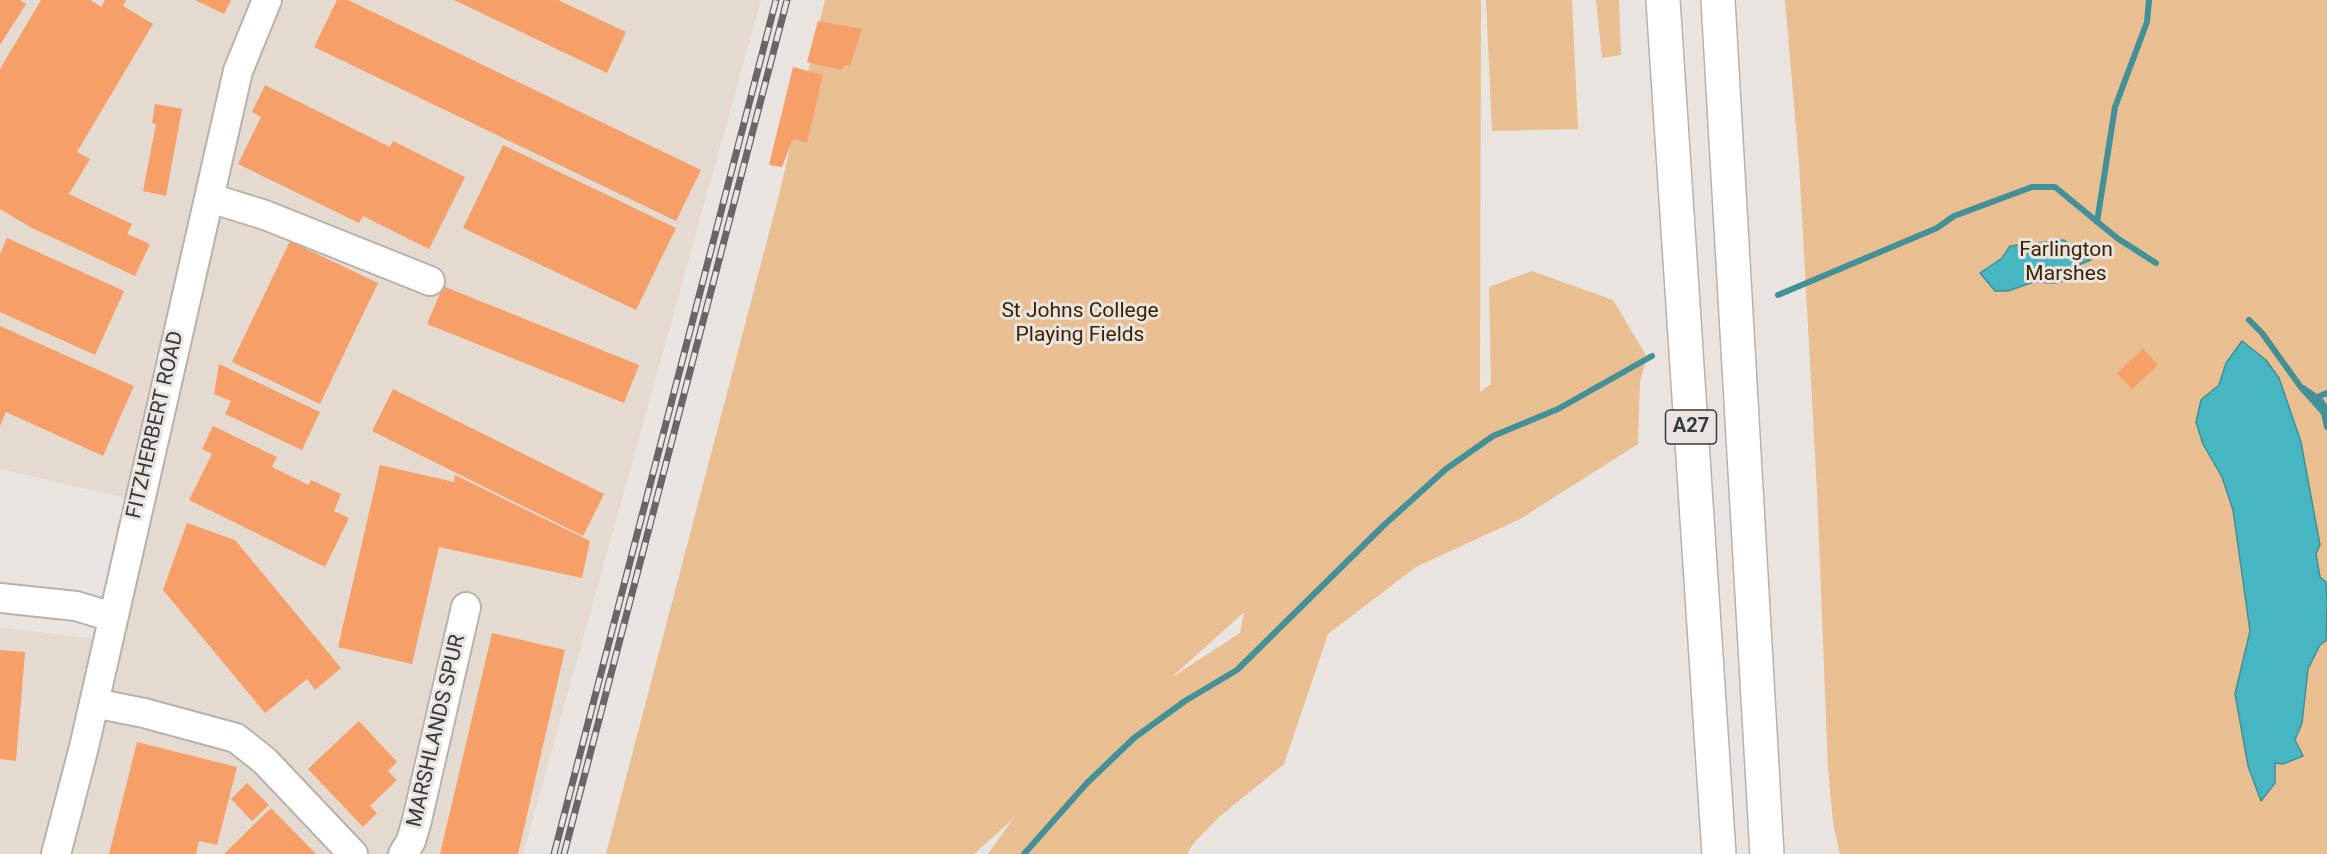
<!DOCTYPE html>
<html>
<head>
<meta charset="utf-8">
<style>
  body { margin:0 }
  canvas { display:block; background:#e9e4df }
</style>
</head>
<body>
<canvas width="2327" height="854"></canvas>
<script>
const c = document.querySelector('canvas').getContext('2d');
c.lineJoin = 'round';
function fillPath(path, color) {
  c.fillStyle = color;
  c.fill(path, 'evenodd');
}
function poly(rows) {
  const path = new Path2D();
  for (const r of rows) {
    path.moveTo(r[0], r[1]);
    for (let i = 2; i < r.length; i += 2) path.lineTo(r[i], r[i + 1]);
  }
  return path;
}
function trace(path, color, width, dash) {
  c.strokeStyle = color;
  c.lineWidth = width;
  c.lineCap = dash ? 'butt' : 'round';
  c.setLineDash(dash || []);
  c.stroke(path);
}
function write(font, color, halo, rows, align = 'center') {
  c.font = font + ' Roboto,sans-serif';
  c.lineWidth = 6;
  c.setLineDash([]);
  c.textBaseline = 'middle';
  c.strokeStyle = halo;
  c.fillStyle = color;
  for (const [text, x, y, turn = 0] of rows) {
    c.save();
    c.translate(x, y);
    c.rotate((+turn || 0) * Math.PI / 180);
    c.textAlign = isNaN(turn) ? turn : align;
    if (halo) c.strokeText(text, 0, 0);
    c.fillText(text, 0, 0);
    c.restore();
  }
}
const built = poly([
  [0,0,761,0,523,854,0,854,0,627,95,639,130,499,0,469]
]);
const green = poly([
  [825,0,1481,0,1480,392,1491,384,1489,287,1532,271,1613,300,1647,357,1640,382,1638,444,1520,519,1416,567,1328,634,1284,764,1219,817,1193,844,1187,854,988,854,1013,819,974,854,606,854,779,195],
  [1244,613,1240,633,1171,678,1243,613],
  [1486,0,1572,0,1578,129,1492,131],
  [1596,0,1619,0,1621,55,1602,58],
  [1785,0,2327,0,2327,854,1840,854,1833,823,1828,768,1817,491,1799,163]
]);
const water = poly([
  [2064,240,2068,243,2078,257,2091,260,2076,266,2068,280,2055,283,2034,282,2008,291,1995,291,1980,273,2002,258,2010,246,2064,240],
  [2242,341,2266,360,2279,378,2292,416,2301,442,2320,545,2316,554,2320,577,2326,582,2327,600,2326,641,2320,645,2308,669,2302,723,2295,740,2303,756,2283,764,2275,763,2275,783,2261,801,2248,766,2235,694,2250,631,2233,510,2222,477,2203,444,2196,422,2201,400,2219,385,2226,363,2242,341]
]);
const stream = poly([
  [2097,222,2115,107,2147,22,2149,0],
  [1778,295,1937,228,1954,216,2032,187,2055,187,2117,238,2156,263],
  [2249,320,2262,333,2300,386,2324,413,2327,427],
  [2303,388,2320,400,2325,407,2324,413],
  [2317,397,2327,393],
  [1024,854,1087,783,1134,738,1185,701,1237,670,1383,526,1446,469,1493,436,1558,409,1652,356]
]);
const building = poly([
  [0,0,20,0,26,4,0,45],
  [41,0,90,0,101,7,105,0,126,0,123,6,153,24,77,152,90,159,69,194,132,224,127,234,150,244,135,276,30,227,0,209,0,69],
  [195,0,231,0,224,14],
  [337,0,348,0,701,170,676,221,314,47],
  [454,0,558,0,626,32,607,73],
  [818,21,862,29,850,66,845,65,841,70,807,62],
  [793,67,823,75,807,143,793,139,782,167,769,165],
  [265,85,390,147,393,141,465,177,429,249,363,216,359,223,238,164,261,117,252,112],
  [155,104,182,109,166,196,143,191,156,124,152,123],
  [503,145,676,228,636,310,463,228],
  [7,238,124,291,95,355,0,312,0,254],
  [290,241,378,283,320,404,232,362],
  [443,286,639,365,624,403,427,324],
  [0,326,134,386,103,456,6,412,0,426],
  [2143,349,2158,365,2132,389,2117,373],
  [219,364,320,412,302,450,225,414,231,401,214,394],
  [393,389,604,494,583,536,372,431],
  [213,426,277,457,272,467,309,485,311,480,341,494,334,511,349,518,325,567,189,500,212,454,202,449],
  [380,465,454,482,455,475,590,541,582,578,439,547,412,664,338,647],
  [187,523,235,540,341,668,315,690,307,679,265,713,163,590],
  [492,633,565,650,518,854,440,854],
  [0,650,25,652,16,761,0,759],
  [359,721,397,762,388,771,397,780,370,806,377,813,363,827,308,769],
  [137,742,237,767,217,845,199,841,196,854,109,854],
  [247,783,269,805,252,821,231,799],
  [271,808,316,854,224,854]
]);
const minor = poly([
  [210,198,265,215,430,281],
  [0,598,76,606,112,617],
  [94,703,144,713,236,738,265,761,353,854],
  [56,854,84,747,238,71,267,0],
  [403,854,411,841,417,820,466,607]
]);
const highway = poly([
  [1663,0,1719,854],
  [1718,0,1767,854]
]);
const rail = poly([
  [554,854,776,0],
  [564,854,787,0]
]);
const shields = [
  [1691,427,51]
];
const shieldNames = [
  ["A27",1691,427]
];
const parkNames = [
  ["Farlington",2066,251],
  ["Marshes",2066,275],
  ["St Johns College",1080,312],
  ["Playing Fields",1080,336]
];
const streetNames = [
  ["FITZHERBERT ROAD",156,425,-77],
  ["MARSHLANDS SPUR",437,731,-77]
];
fillPath(built, '#e5dacf');
fillPath(green, '#e9be91');
fillPath(water, '#46b6c2');
trace(water, '#429098', 1.5);
trace(stream, '#429098', 6);
fillPath(building, '#f69f68');
trace(minor, '#b7b2ad', 32);
trace(highway, '#b7b2ad', 36);
trace(minor, '#fff', 28);
trace(highway, '#fff', 33);
trace(rail, '#696663', 7);
trace(rail, '#e9e4df', 4.5, [14]);
for (const [x, y, w] of shields) {
  const box = new Path2D();
  box.roundRect(x - w / 2, y - 17, w, 34, 4.5);
  c.fillStyle = '#e9e4df';
  c.fill(box);
  trace(box, '#3a3836', 1.5);
}
write('bold 20px', '#3a3836', null, shieldNames);
write('21px', '#3e2300', '#e9e4df', parkNames);
write('21px', '#3a3836', '#e9e4df', streetNames);
</script>
</body>
</html>
